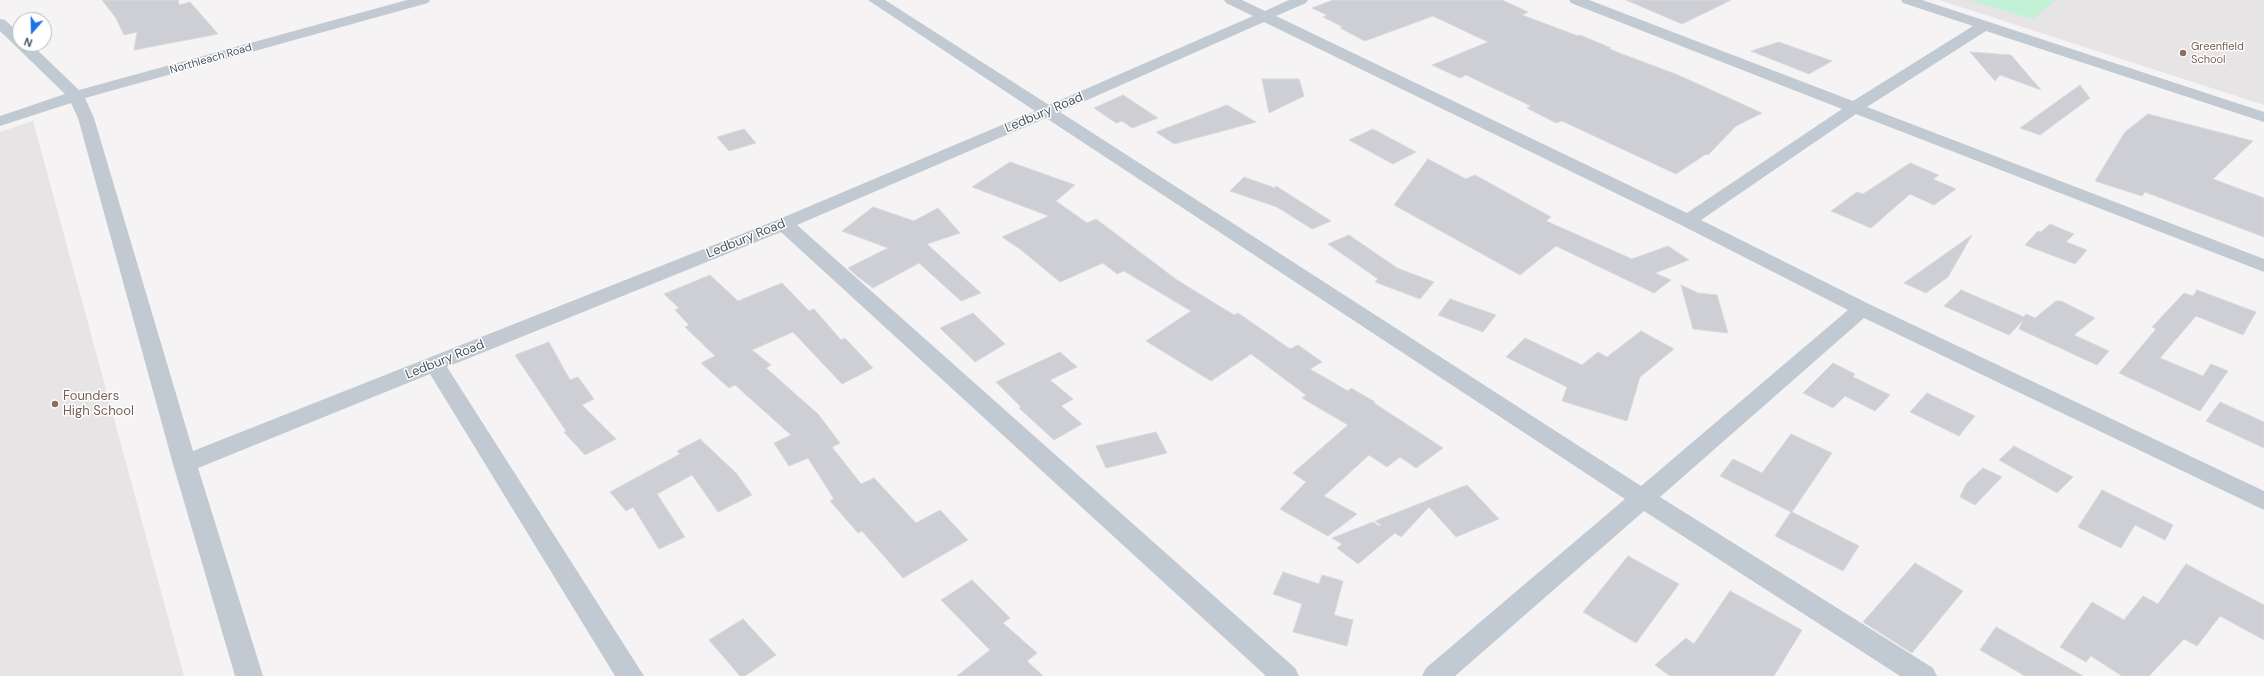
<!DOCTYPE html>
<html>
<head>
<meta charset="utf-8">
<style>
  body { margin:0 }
  #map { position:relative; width:2264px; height:676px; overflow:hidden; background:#f5f3f3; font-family:"DM Sans",sans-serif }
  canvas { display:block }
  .north { position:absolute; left:12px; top:12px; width:40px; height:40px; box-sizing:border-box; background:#fff; border:1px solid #b7bbc0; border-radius:50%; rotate:200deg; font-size:11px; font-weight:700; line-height:16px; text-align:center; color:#4a5661 }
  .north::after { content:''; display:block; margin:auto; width:14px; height:18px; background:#1a73e8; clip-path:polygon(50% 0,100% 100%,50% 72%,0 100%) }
</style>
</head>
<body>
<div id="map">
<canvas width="2264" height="676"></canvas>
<div class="north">N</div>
</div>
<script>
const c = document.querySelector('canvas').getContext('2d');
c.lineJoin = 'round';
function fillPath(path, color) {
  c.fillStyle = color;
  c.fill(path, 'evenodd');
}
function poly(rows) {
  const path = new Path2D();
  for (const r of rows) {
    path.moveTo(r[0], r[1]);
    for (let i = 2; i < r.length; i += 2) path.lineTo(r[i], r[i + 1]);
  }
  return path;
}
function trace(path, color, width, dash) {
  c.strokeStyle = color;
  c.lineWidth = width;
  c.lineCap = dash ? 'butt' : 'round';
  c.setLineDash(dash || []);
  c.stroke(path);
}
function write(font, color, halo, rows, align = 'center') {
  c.font = font + ' "DM Sans",sans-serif';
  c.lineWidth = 3;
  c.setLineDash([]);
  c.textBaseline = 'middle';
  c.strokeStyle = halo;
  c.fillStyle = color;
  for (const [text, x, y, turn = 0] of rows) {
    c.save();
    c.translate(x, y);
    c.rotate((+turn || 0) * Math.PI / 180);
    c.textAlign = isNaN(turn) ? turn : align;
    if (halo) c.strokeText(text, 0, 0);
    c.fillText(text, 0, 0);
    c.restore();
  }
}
const education = poly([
  [1939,0,2264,0,2264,105],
  [33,121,184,676,0,676,0,132]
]);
const green = poly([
  [1969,0,2056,0,2033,19]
]);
const building = poly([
  [102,0,178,0,179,5,190,2,218,34,134,50,137,32,124,35,116,18,102,0],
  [1333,0,1502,0,1528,12,1522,15,1578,36,1580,35,1611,48,1609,49,1678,75,1762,113,1736,126,1708,155,1706,154,1676,174,1562,121,1556,123,1527,108,1531,106,1466,75,1460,78,1432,65,1488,42,1433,16,1365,41,1340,28,1343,27,1323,17,1327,15,1312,8,1333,0],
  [1626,0,1731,0,1682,24,1626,0],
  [1779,42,1832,61,1809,74,1751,51,1779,42],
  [1970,52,2011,55,2041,90,2000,75,1995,81,1970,52],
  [1262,79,1299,79,1304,96,1269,113,1262,79],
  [2080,85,2090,98,2040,135,2020,128,2080,85],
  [1123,95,1158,118,1132,128,1122,121,1116,123,1094,108,1123,95],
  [1227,105,1256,122,1174,144,1156,132,1227,105],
  [2148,114,2253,141,2213,179,2264,198,2264,237,2145,192,2142,196,2095,181,2125,132,2148,114],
  [744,129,756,143,729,151,717,137,744,129],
  [1373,129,1416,152,1393,164,1349,140,1373,129],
  [1428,159,1466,179,1475,175,1551,217,1546,221,1632,259,1668,246,1689,260,1655,273,1671,280,1654,293,1556,246,1520,275,1394,205,1428,159],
  [1010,162,1075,185,1056,201,1087,223,1096,219,1177,280,1234,315,1238,313,1290,349,1298,345,1322,362,1310,369,1348,391,1351,388,1375,402,1374,403,1443,448,1416,468,1400,457,1387,467,1369,455,1324,496,1357,514,1328,536,1280,509,1306,482,1293,473,1348,425,1302,398,1306,395,1251,354,1211,381,1146,341,1191,311,1124,271,1117,274,1103,263,1060,282,1020,249,1002,237,1049,216,972,187,1010,162],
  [1910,163,1939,175,1933,179,1956,189,1934,205,1910,194,1871,228,1831,211,1857,192,1863,194,1910,163],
  [1244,177,1275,188,1276,186,1331,221,1312,229,1277,207,1230,191,1244,177],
  [873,207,914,221,938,208,960,233,927,244,981,293,961,301,919,263,873,288,858,277,848,268,888,248,842,231,873,207],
  [2050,224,2074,234,2066,242,2087,250,2075,264,2025,245,2038,231,2041,232,2050,224],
  [1349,235,1397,268,1434,282,1420,299,1375,282,1378,279,1328,244,1349,235],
  [1972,235,1948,277,1926,293,1904,283,1972,235],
  [710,275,738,301,782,283,809,311,814,309,841,340,845,338,873,368,842,384,793,332,752,350,771,365,766,368,818,414,840,443,832,447,861,484,874,478,916,523,940,510,968,540,903,578,862,531,858,533,830,501,834,499,808,458,789,466,774,443,791,435,735,385,729,388,701,363,715,356,685,327,689,325,675,310,679,308,664,294,710,275],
  [1681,285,1698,293,1717,295,1728,333,1693,329,1681,285],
  [1961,290,2024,317,2026,314,2035,318,2056,301,2061,301,2095,318,2074,335,2109,351,2097,365,2019,329,2023,320,2009,335,1944,306,1961,290],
  [2197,290,2256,312,2243,335,2196,316,2160,358,2203,376,2211,364,2228,371,2200,411,2119,373,2156,329,2152,327,2184,293,2193,296,2197,290],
  [1450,299,1496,315,1483,332,1438,315,1450,299],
  [973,313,1005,344,975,362,940,328,973,313],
  [1641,331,1674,349,1640,377,1627,421,1562,401,1567,387,1506,357,1525,338,1582,365,1598,352,1607,357,1641,331],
  [549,342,570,380,578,377,594,399,582,405,616,439,585,455,564,432,566,431,515,355,549,342],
  [1060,352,1077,367,1050,380,1073,399,1061,406,1082,424,1054,440,1019,408,1021,407,996,382,1060,352],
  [1833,363,1855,374,1853,377,1890,395,1875,411,1845,396,1833,408,1803,393,1833,363],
  [1927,393,1975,416,1959,436,1910,412,1927,393],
  [2220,402,2264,422,2264,448,2206,421,2220,402],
  [1156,432,1167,453,1106,468,1096,446,1156,432],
  [1791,434,1832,453,1792,512,1859,546,1843,571,1775,536,1791,512,1720,476,1733,459,1762,473,1791,434],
  [700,439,736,473,752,495,718,512,692,475,657,494,685,537,659,549,633,507,626,511,610,492,680,454,677,451,700,439],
  [2014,446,2073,477,2057,493,1999,460,2014,446],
  [1983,468,2002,477,1975,505,1960,497,1966,484,1983,468],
  [1467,485,1499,519,1456,537,1429,507,1401,537,1395,533,1358,564,1337,548,1342,544,1332,538,1373,522,1379,526,1381,525,1375,521,1467,485],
  [2102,490,2173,525,2165,540,2135,525,2121,548,2078,527,2102,490],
  [1628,556,1679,584,1636,643,1583,612,1628,556],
  [1915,563,1963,591,1912,653,1863,622,1915,563],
  [2186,564,2264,605,2264,640,2220,616,2197,646,2184,639,2149,676,2122,676,2091,656,2086,662,2060,647,2092,602,2124,620,2143,596,2158,604,2186,564],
  [1283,572,1319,584,1322,575,1343,581,1334,615,1353,620,1347,646,1293,632,1302,604,1273,594,1283,572],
  [972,580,1010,618,1003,623,1037,653,1027,661,1043,676,957,676,990,650,941,600,972,580],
  [1730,591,1802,630,1774,676,1670,676,1655,665,1686,638,1694,644,1730,591],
  [743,619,776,655,745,676,740,676,709,640,743,619],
  [1996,627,2083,676,2025,676,1980,650,1996,627]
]);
const street = poly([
  [407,0,430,0,428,3,85,98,94,118,193,451,777,220,1035,111,868,0,885,0,1049,105,1253,16,1226,3,1224,0,1242,0,1265,11,1289,0,1308,0,1306,3,1276,16,1687,213,1842,109,1571,3,1569,0,1589,0,1853,101,1973,26,1903,3,1901,0,1922,0,2264,112,2264,122,1986,31,1867,107,2264,259,2264,272,1856,114,1701,220,1869,304,2264,491,2264,510,1864,318,1660,497,1933,668,1937,676,1900,676,1644,511,1455,676,1422,676,1426,668,1625,499,1046,118,797,225,1295,668,1299,676,1266,676,781,232,447,367,644,676,615,676,430,374,198,468,263,676,235,676,173,464,78,118,71,103,0,126,0,116,65,94,0,31,0,19,5,20,20,34,20,44,31,44,79,90,407,0],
  [1264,22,1681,225,1848,310,1641,486,1060,112,1264,22]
]);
const markers = [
  [2183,53,4,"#8d6e63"],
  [55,404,4,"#8d6e63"]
];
const farEducationnames = [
  ["Greenfield",2191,47],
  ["School",2191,60]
];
const farStreetnames = [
  ["Northleach Road",211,59,-16]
];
const streetNames = [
  ["Ledbury Road",1044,113,-23],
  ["Ledbury Road",746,239,-22],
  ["Ledbury Road",445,360,-22]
];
const educationNames = [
  ["Founders",63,397],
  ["High School",63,412]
];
fillPath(education, '#e6e4e5');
fillPath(green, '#c3f1d5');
fillPath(building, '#cdcfd5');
trace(building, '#d7d9de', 1);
fillPath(street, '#c1cad2');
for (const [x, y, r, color] of markers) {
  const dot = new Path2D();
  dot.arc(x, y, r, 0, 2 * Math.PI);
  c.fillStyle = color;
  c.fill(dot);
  trace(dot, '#fff', 1.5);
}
write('11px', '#785e54', '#fff', farEducationnames, 'left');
write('11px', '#4a5661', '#fff', farStreetnames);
write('13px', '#4a5661', '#fff', streetNames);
write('13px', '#785e54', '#fff', educationNames, 'left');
</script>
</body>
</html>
